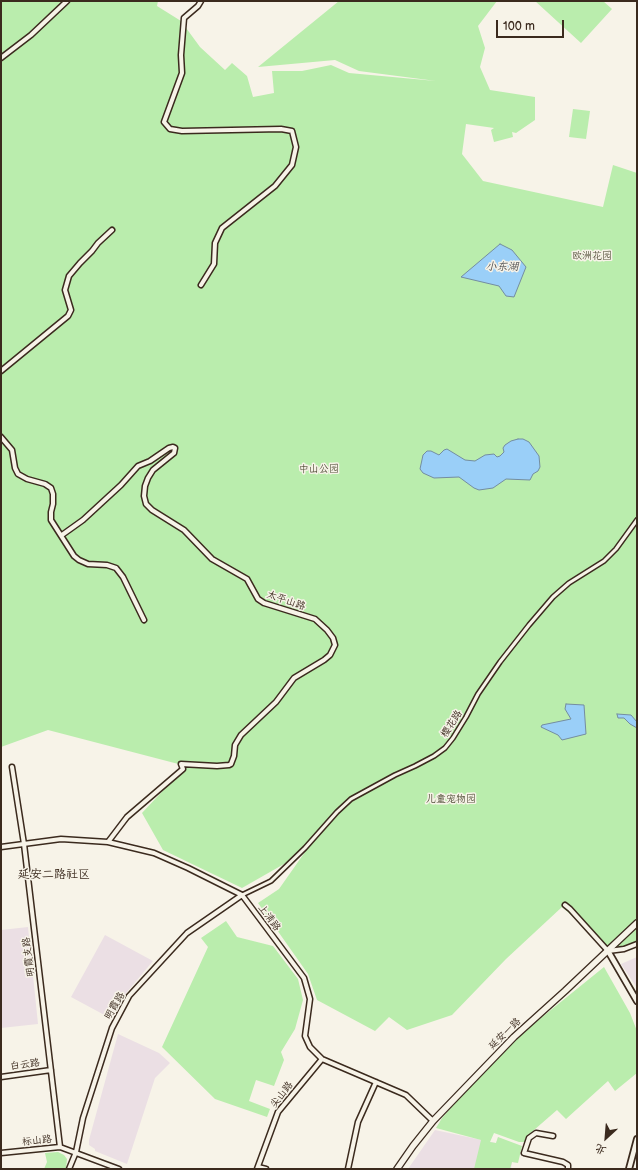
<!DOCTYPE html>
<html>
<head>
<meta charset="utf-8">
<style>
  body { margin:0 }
  #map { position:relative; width:638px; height:1170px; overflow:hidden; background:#f7f3e8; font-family:"Balsamiq Sans","LXGW WenKai TC",sans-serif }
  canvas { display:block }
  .frame { position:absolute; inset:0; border:2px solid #3b2a1e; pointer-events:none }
  .north { position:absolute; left:586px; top:1118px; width:40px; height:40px; -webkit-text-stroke:3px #f7f3e8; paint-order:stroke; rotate:206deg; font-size:11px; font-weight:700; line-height:16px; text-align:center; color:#3b2a1e }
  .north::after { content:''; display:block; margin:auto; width:14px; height:18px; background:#3b2a1e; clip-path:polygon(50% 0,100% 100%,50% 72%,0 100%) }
  .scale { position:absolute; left:496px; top:20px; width:68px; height:18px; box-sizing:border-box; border:2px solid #3b2a1e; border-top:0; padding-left:5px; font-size:12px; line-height:14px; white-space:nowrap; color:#3b2a1e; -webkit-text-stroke:3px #f7f3e8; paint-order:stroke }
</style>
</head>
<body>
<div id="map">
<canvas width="638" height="1170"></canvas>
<div class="frame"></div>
<div class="north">北</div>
<div class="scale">100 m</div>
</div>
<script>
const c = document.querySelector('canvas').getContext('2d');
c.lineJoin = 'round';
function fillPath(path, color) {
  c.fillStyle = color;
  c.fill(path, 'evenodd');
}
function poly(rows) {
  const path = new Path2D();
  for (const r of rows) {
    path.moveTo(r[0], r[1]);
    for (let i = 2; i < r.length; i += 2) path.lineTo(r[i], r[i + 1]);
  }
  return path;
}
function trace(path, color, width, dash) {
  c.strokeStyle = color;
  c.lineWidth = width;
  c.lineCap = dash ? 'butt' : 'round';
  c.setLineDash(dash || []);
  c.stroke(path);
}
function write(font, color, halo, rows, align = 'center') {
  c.font = font + ' "Balsamiq Sans","LXGW WenKai TC",sans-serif';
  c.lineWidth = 3;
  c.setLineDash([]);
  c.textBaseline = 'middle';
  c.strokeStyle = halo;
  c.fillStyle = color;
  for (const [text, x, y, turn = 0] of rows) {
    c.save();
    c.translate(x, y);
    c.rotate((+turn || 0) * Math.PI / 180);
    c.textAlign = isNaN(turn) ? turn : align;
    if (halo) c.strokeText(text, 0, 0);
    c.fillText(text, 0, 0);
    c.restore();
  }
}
const built = poly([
  [28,927,38,1024,1,1028,1,930],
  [105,935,153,961,127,992,110,1018,71,997],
  [637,957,637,988,621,964],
  [118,1034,159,1053,170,1063,155,1078,127,1164,95,1151,95,1149,89,1145,89,1140],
  [435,1130,496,1143,498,1137,518,1163,512,1162,511,1169,408,1169]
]);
const green = poly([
  [1,1,158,1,157,6,181,21,200,47,225,70,232,63,247,76,253,97,274,93,272,71,302,71,331,65,349,73,436,81,359,71,335,60,258,67,339,1,497,1,478,26,485,48,480,67,490,90,535,97,535,120,516,133,512,132,513,137,494,142,491,130,494,128,466,124,462,154,483,181,603,207,613,165,637,173,637,941,622,947,608,947,562,907,506,959,452,1015,407,1030,389,1017,375,1031,317,1000,308,974,258,903,279,889,305,852,242,888,163,850,142,813,186,766,48,730,1,747],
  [535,1,603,1,612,9,581,43],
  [573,109,590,111,586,139,569,137],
  [226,921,237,937,273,946,298,979,303,1000,295,1029,281,1052,284,1060,274,1086,256,1080,249,1101,270,1109,267,1117,215,1099,162,1047,208,947,201,938],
  [604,967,630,1013,637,1031,637,1073,615,1091,608,1081,566,1119,557,1110,526,1137,525,1142,519,1142,494,1133,490,1142,496,1143,498,1137,522,1146,518,1163,512,1162,510,1169,474,1169,481,1140,436,1128,442,1118,471,1085,515,1039],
  [58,1152,64,1155,67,1159,66,1169,44,1169,47,1162,45,1153]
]);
const water = poly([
  [500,244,512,250,526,267,514,297,506,296,499,286,461,277,500,244],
  [518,439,523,439,529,442,539,456,540,467,538,471,533,474,530,480,506,479,493,488,479,490,474,488,459,477,434,478,423,473,420,469,423,455,427,451,431,451,439,455,444,450,447,449,465,460,475,461,485,455,494,454,497,457,500,456,504,452,503,448,505,445,511,441,518,439],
  [566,704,584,705,586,734,562,740,558,735,541,727,542,725,571,719,565,709,566,704],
  [617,714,631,715,637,722,637,728,630,724,624,718,618,718,617,714]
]);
const pedestrian = poly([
  [242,895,271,881,305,848,337,812,351,799,395,775,415,766,434,756,445,748,453,738,466,717,478,694,500,662,529,625,553,597,569,583,604,561,616,549,637,520]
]);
const minor = poly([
  [1,58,31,35,67,1],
  [201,285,214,264,215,243,222,228,275,186,292,165,296,147,292,131,281,129,182,131,170,129,164,122,182,73,181,55,184,18,198,6,201,1],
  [1,371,68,316,71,310,65,290,69,276,80,263,92,251,98,243,112,230],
  [1,437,12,450,15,468,18,474,27,479,45,484,51,488,53,494,53,504,51,512,51,520,74,556,79,560,88,564,107,565,116,568,123,577,144,620],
  [62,535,83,520,121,485,138,466,150,461,169,448,173,447,175,448,174,453,153,470,148,478,145,486,144,496,146,504,152,510,184,530,212,559,247,579,258,599,264,603,315,619,327,630,333,638,335,645,330,655,324,660,294,678,276,702,241,735,235,745,234,756,231,764,229,765,217,766,181,764,183,769,127,817,108,842],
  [12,767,24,844,60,1147],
  [1,847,61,839,108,842,154,853,188,868,242,895,304,978,310,999,305,1036,310,1047,322,1059,406,1095,433,1121],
  [565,905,570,909,608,951,624,949,637,944],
  [1,1077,51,1070],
  [553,1136,536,1133,529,1138,524,1153,563,1162,568,1165,568,1169],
  [1,1153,60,1147,119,1169],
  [258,1167,266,1169],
  [69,1169,76,1152,83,1118,112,1028,129,996,187,933,242,895],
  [257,1169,278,1112,322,1059],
  [348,1169,358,1122,376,1082]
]);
const tertiary = poly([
  [608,951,637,1001],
  [629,1169,637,1139]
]);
const secondary = poly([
  [397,1169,413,1146,433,1121,514,1037,565,991,637,923]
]);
const parkNames = [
  ["欧洲花园",592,256],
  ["中山公园",319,469],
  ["儿童宠物园",451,799]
];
const streetNames = [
  ["太平山路",286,601,19],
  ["樱花路",452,724,-57],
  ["上清路",269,918,53],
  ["明霞支路",29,957,-97],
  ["明霞路",115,1006,-59],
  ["延安一路",505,1034,-44],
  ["白云路",25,1065,-8],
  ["尖山路",282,1095,-52],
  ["标山路",37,1141,-6]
];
const waterNames = [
  ["小东湖",502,267]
];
const quarterNames = [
  ["延安二路社区",54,875]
];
fillPath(built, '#ebdfe4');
fillPath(green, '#baedad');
fillPath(water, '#9acff8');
trace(water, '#748da1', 1);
trace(pedestrian, '#3b2a1e', 6);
trace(minor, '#3b2a1e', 7);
trace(tertiary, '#3b2a1e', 8);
trace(secondary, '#3b2a1e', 8);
trace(pedestrian, '#f7f3e8', 3);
trace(minor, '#f7f3e8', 4);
trace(tertiary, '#f7f3e8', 4.5);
trace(secondary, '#f7f3e8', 5.5);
write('10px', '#54513b', '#f7f3e8', parkNames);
write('10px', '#3b2a1e', '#f7f3e8', streetNames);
write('italic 11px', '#535354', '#f7f3e8', waterNames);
write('12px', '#3b2a1e', '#f7f3e8', quarterNames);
</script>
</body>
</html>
